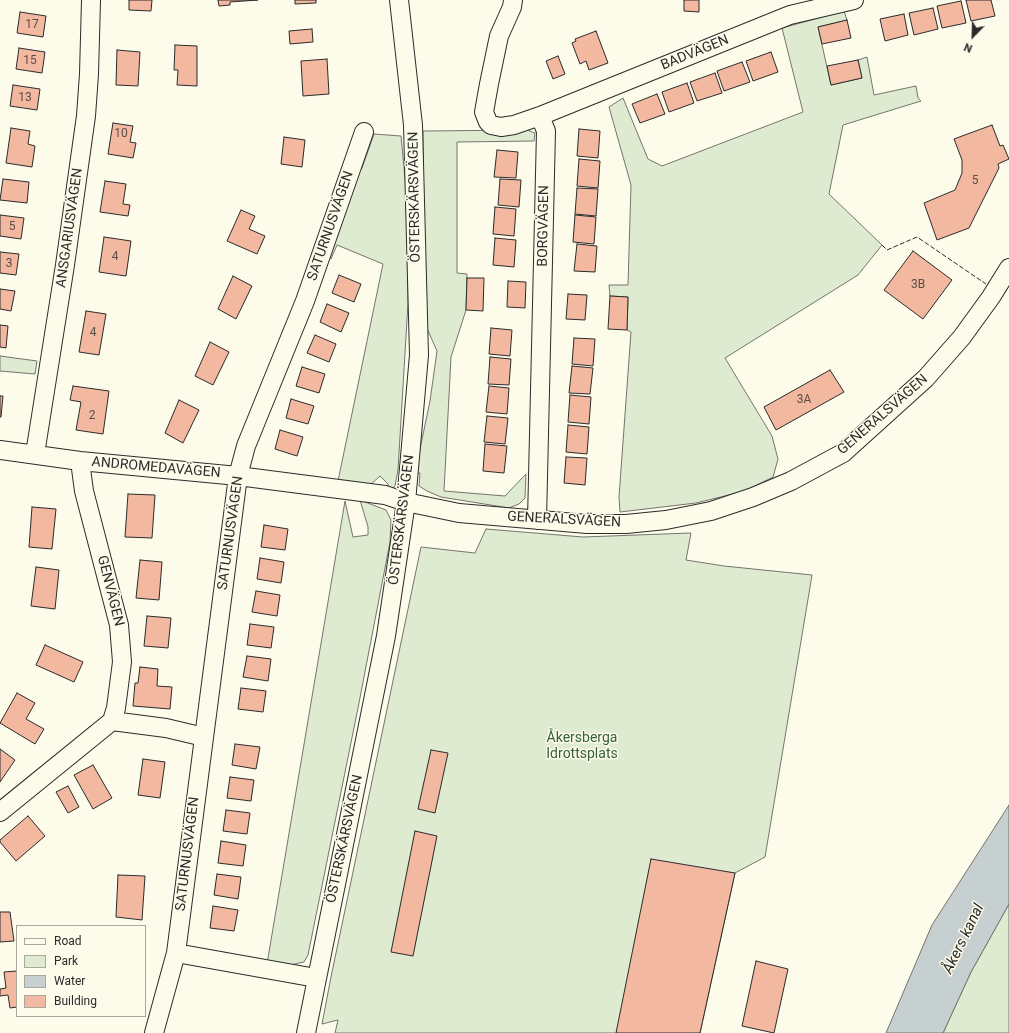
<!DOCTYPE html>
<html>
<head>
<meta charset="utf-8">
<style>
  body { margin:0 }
  #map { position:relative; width:1009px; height:1033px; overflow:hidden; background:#fdfbea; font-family:Roboto,sans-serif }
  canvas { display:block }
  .legend { position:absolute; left:16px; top:925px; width:130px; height:92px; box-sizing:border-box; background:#fdfbea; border:1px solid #a9a89e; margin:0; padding:5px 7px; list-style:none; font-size:12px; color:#2b2b2b }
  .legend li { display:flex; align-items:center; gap:8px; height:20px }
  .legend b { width:20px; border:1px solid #a9a89e }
  .north { position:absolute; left:953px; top:16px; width:40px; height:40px; -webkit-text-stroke:3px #fdfbea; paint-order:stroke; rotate:203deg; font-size:11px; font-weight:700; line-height:16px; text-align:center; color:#2b2b2b }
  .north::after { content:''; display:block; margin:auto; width:14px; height:18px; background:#2b2b2b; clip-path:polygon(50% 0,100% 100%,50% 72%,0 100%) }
</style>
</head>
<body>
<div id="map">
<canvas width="1009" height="1033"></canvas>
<ul class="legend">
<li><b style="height:5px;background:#fdfbea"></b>Road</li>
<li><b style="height:11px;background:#deebd1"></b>Park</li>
<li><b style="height:11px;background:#c7d0d0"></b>Water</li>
<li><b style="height:11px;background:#f2b8a0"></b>Building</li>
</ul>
<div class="north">N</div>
</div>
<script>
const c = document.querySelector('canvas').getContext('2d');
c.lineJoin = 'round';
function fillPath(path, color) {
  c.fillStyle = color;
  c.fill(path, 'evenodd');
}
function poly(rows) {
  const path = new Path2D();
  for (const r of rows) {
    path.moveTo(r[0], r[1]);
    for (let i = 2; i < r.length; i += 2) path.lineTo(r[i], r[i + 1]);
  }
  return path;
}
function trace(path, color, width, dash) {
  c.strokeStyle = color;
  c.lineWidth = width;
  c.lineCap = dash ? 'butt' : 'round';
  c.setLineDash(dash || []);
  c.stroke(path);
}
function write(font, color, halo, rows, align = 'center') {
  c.font = font + ' Roboto,sans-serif';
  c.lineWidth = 3;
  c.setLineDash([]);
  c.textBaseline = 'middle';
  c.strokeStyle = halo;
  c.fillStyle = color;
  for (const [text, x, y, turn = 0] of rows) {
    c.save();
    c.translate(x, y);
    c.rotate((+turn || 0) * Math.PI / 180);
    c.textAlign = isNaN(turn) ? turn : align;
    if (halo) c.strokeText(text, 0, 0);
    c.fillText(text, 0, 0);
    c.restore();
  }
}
const green = poly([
  [844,11,847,20,818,27,831,85,862,78,858,60,867,57,874,95,916,86,918,98,921,101,843,125,829,194,882,245,858,275,725,358,772,436,778,459,773,477,745,491,696,503,620,512,619,497,631,332,627,330,628,297,610,296,609,285,628,285,631,185,609,107,623,98,648,159,662,166,803,112,782,28,844,11],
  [527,130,535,133,534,141,457,142,457,273,467,274,466,310,451,357,444,491,505,496,526,474,525,498,519,504,509,508,441,497,427,491,419,486,420,473,415,473,430,401,437,351,425,324,423,131,527,130],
  [374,134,401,136,407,199,408,303,398,470,395,486,390,491,387,491,388,484,380,476,370,485,338,481,383,264,337,245,331,259,328,256,351,180,362,168,374,134],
  [0,356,37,361,35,374,0,371,0,356],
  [360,500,386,510,391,520,390,542,358,708,308,955,304,962,285,966,267,964,345,501,353,537,368,535,368,527,360,500],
  [486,529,583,537,691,533,686,560,724,566,812,575,765,857,735,873,700,1033,335,1033,338,1020,322,1024,331,977,421,547,475,553,486,529],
  [1009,904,1009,1033,943,1033,971,972,1009,904]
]);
const water = poly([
  [1009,805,1009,904,971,972,943,1033,886,1033,932,925,1009,805]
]);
const building = poly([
  [129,0,152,0,151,11,129,10,129,0],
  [218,0,258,0,230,2,230,5,219,6,218,0],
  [295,0,316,0,316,3,295,4,295,0],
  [684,0,699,0,699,12,684,11,684,0],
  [966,0,991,0,995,16,971,21,966,0],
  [961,1,966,23,942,28,937,6,961,1],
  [933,8,938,29,914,35,909,13,933,8],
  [20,12,46,16,43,37,17,33,20,12],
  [904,14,908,35,885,41,880,19,904,14],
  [847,20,851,38,822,44,818,27,847,20],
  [312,29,313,42,290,44,289,31,312,29],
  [596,31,608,63,589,70,586,61,580,64,572,43,576,41,575,39,596,31],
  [175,45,197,46,197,86,177,85,178,70,174,70,175,45],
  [19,48,45,52,42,73,16,69,19,48],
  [117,50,140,52,138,86,116,85,117,50],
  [771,52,778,72,753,81,746,61,771,52],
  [558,56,565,74,553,79,546,61,558,56],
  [327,59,329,94,303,96,301,61,327,59],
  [858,60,862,78,831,85,827,66,858,60],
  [742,62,750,82,724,91,717,71,742,62],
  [715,73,722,93,697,101,690,82,715,73],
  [687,83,694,103,669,112,662,92,687,83],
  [13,85,40,89,37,110,10,106,13,85],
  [657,94,665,114,640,123,632,104,657,94],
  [113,123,133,126,130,142,136,143,133,158,108,154,113,123],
  [992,125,1000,146,1003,145,1009,159,998,164,999,168,969,228,937,240,924,203,955,190,962,173,962,160,954,139,992,125],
  [11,128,30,131,28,144,35,146,32,167,6,163,11,128],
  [579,129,600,131,598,158,577,156,579,129],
  [284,137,305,140,302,167,281,164,284,137],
  [497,150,518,152,516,178,494,177,497,150],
  [579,159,600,161,598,188,577,186,579,159],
  [3,179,29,182,27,203,0,200,3,179],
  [500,179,521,180,519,207,498,205,500,179],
  [105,181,126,184,123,204,130,205,128,216,100,212,105,181],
  [577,188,598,189,596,216,575,214,577,188],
  [495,207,516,209,514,236,493,234,495,207],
  [241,210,255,216,249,229,265,236,257,254,227,241,241,210],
  [0,215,24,218,21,239,0,236,0,215],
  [575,215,596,217,594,244,573,242,575,215],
  [104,237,131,241,126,276,99,272,104,237],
  [495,238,516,240,514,267,493,265,495,238],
  [577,244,597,246,595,272,574,271,577,244],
  [913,251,952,280,923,319,884,290,913,251],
  [0,252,19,254,16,275,0,273,0,252],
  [339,275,361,284,354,302,332,293,339,275],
  [233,276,252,286,236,319,218,309,233,276],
  [467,278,484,278,483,311,466,310,467,278],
  [508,281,526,282,525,308,507,307,508,281],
  [0,289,15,291,11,311,0,309,0,289],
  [568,294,587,295,585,320,566,319,568,294],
  [610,296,628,297,627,330,608,329,610,296],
  [327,304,349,313,341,332,320,322,327,304],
  [86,311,106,314,99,355,79,352,86,311],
  [0,325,8,326,6,348,0,347,0,325],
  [491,328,512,330,510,356,489,354,491,328],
  [315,335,336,344,329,362,307,353,315,335],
  [574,338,595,339,593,366,572,364,574,338],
  [210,342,229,352,213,385,195,376,210,342],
  [490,357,511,359,509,385,488,384,490,357],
  [572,366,593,368,590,394,569,393,572,366],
  [302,367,325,374,319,393,296,386,302,367],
  [830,370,844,392,776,430,764,407,830,370],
  [73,386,109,391,103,434,76,430,81,402,70,400,73,386],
  [489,386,509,388,507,414,486,412,489,386],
  [570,395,591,397,589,424,568,422,570,395],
  [0,396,3,396,1,417,0,417,0,396],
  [291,399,314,406,308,424,286,418,291,399],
  [179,400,199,410,183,443,165,433,179,400],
  [487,416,508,418,505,444,484,442,487,416],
  [568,425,589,427,587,454,566,452,568,425],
  [280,430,303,437,297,456,275,449,280,430],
  [485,444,507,446,504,473,483,471,485,444],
  [566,457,587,458,585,485,564,483,566,457],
  [128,494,155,495,152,538,125,537,128,494],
  [32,507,56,509,52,549,29,547,32,507],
  [264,525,288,529,285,550,261,547,264,525],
  [260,558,284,562,281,583,257,579,260,558],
  [140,560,162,562,159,600,136,598,140,560],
  [36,567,59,570,55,609,31,606,36,567],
  [256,591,280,595,277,616,252,612,256,591],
  [147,616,171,618,168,648,144,646,147,616],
  [250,624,274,627,271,648,247,645,250,624],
  [45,645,83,662,74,682,36,665,45,645],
  [247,656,271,659,268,681,243,677,247,656],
  [140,667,158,669,157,686,172,687,170,709,133,706,135,683,138,683,140,667],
  [241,688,266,691,263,712,238,709,241,688],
  [17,693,35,703,26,719,44,729,35,744,0,723,17,693],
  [235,744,260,747,256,769,232,765,235,744],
  [0,749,15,760,0,782,0,749],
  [431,750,448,753,435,813,418,809,431,750],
  [143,759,165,762,160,798,138,795,143,759],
  [93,765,112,798,93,809,74,775,93,765],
  [230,777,254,780,251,801,227,798,230,777],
  [68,786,79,807,68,813,56,792,68,786],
  [226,810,250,813,247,834,223,831,226,810],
  [28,816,45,836,16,861,0,842,0,840,28,816],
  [415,831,437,836,413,956,391,952,415,831],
  [221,841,246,845,243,866,218,863,221,841],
  [651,859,735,873,700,1033,616,1033,651,859],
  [217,874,241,877,238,899,214,895,217,874],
  [118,875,145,876,142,920,116,917,118,875],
  [213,906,238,910,234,931,210,928,213,906],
  [0,912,10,912,14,941,0,942,0,912],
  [756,961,788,969,774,1033,742,1026,756,961],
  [17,971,17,1007,10,1008,8,995,0,996,0,989,6,988,4,972,17,971]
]);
const minor = poly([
  [513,0,512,7,499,36,489,84,484,112,488,122,491,125,501,127,514,125,540,116,546,131,537,520],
  [540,116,790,15,854,0],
  [0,450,80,461,238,476,385,495,406,502,459,513,587,524,626,524,666,520,711,511,753,497,791,481,843,453,926,378,962,337,991,297,1009,268],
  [35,454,65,265,86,116,89,74,91,0],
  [80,461,84,491,119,625,122,662,116,708,112,721],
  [0,812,112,721,166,728,204,737],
  [316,978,176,953,238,476,246,446,305,301,364,132],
  [154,1033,176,953],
  [306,1033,386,636,406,502,419,355,413,125,399,0]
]);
const fence = poly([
  [882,245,887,250,917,237,986,284]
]);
const numberNames = [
  ["17",32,25],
  ["15",30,61],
  ["13",25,98],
  ["10",121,134],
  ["5",975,181],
  ["5",12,227],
  ["4",115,257],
  ["3",9,264],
  ["3B",918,285],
  ["4",93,333],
  ["3A",804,400],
  ["2",92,416]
];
const streetNames = [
  ["BADVÄGEN",695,53,-22],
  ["ÖSTERSKÄRSVÄGEN",415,197,-91],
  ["SATURNUSVÄGEN",331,226,-71],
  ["BORGVÄGEN",544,226,-89],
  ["ANSGARIUSVÄGEN",70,228,-82],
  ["GENERALSVÄGEN",883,415,-41],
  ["ANDROMEDAVÄGEN",156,468,5],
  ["ÖSTERSKÄRSVÄGEN",402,520,-83],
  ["GENERALSVÄGEN",564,520,3],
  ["SATURNUSVÄGEN",231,533,-82],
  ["GENVÄGEN",110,591,76],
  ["ÖSTERSKÄRSVÄGEN",345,839,-78],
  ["SATURNUSVÄGEN",188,854,-83]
];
const parkNames = [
  ["Åkersberga",582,738],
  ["Idrottsplats",582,754]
];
const waterNames = [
  ["Åkers kanal",964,939,-64]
];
fillPath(green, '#deebd1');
trace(green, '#74746e', 1);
fillPath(water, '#c7d0d0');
trace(water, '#74746e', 1);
fillPath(building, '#f2b8a0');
trace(building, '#2b2b2b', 1);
trace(minor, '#2b2b2b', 20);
trace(minor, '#fdfbea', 18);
trace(fence, '#2b2b2b', 1, [5, 2]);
write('12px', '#5d4e48', null, numberNames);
write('14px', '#2b2b2b', '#fdfbea', streetNames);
write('14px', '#34623c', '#fdfbea', parkNames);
write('italic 15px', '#2b2b2b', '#fdfbea', waterNames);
</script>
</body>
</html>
